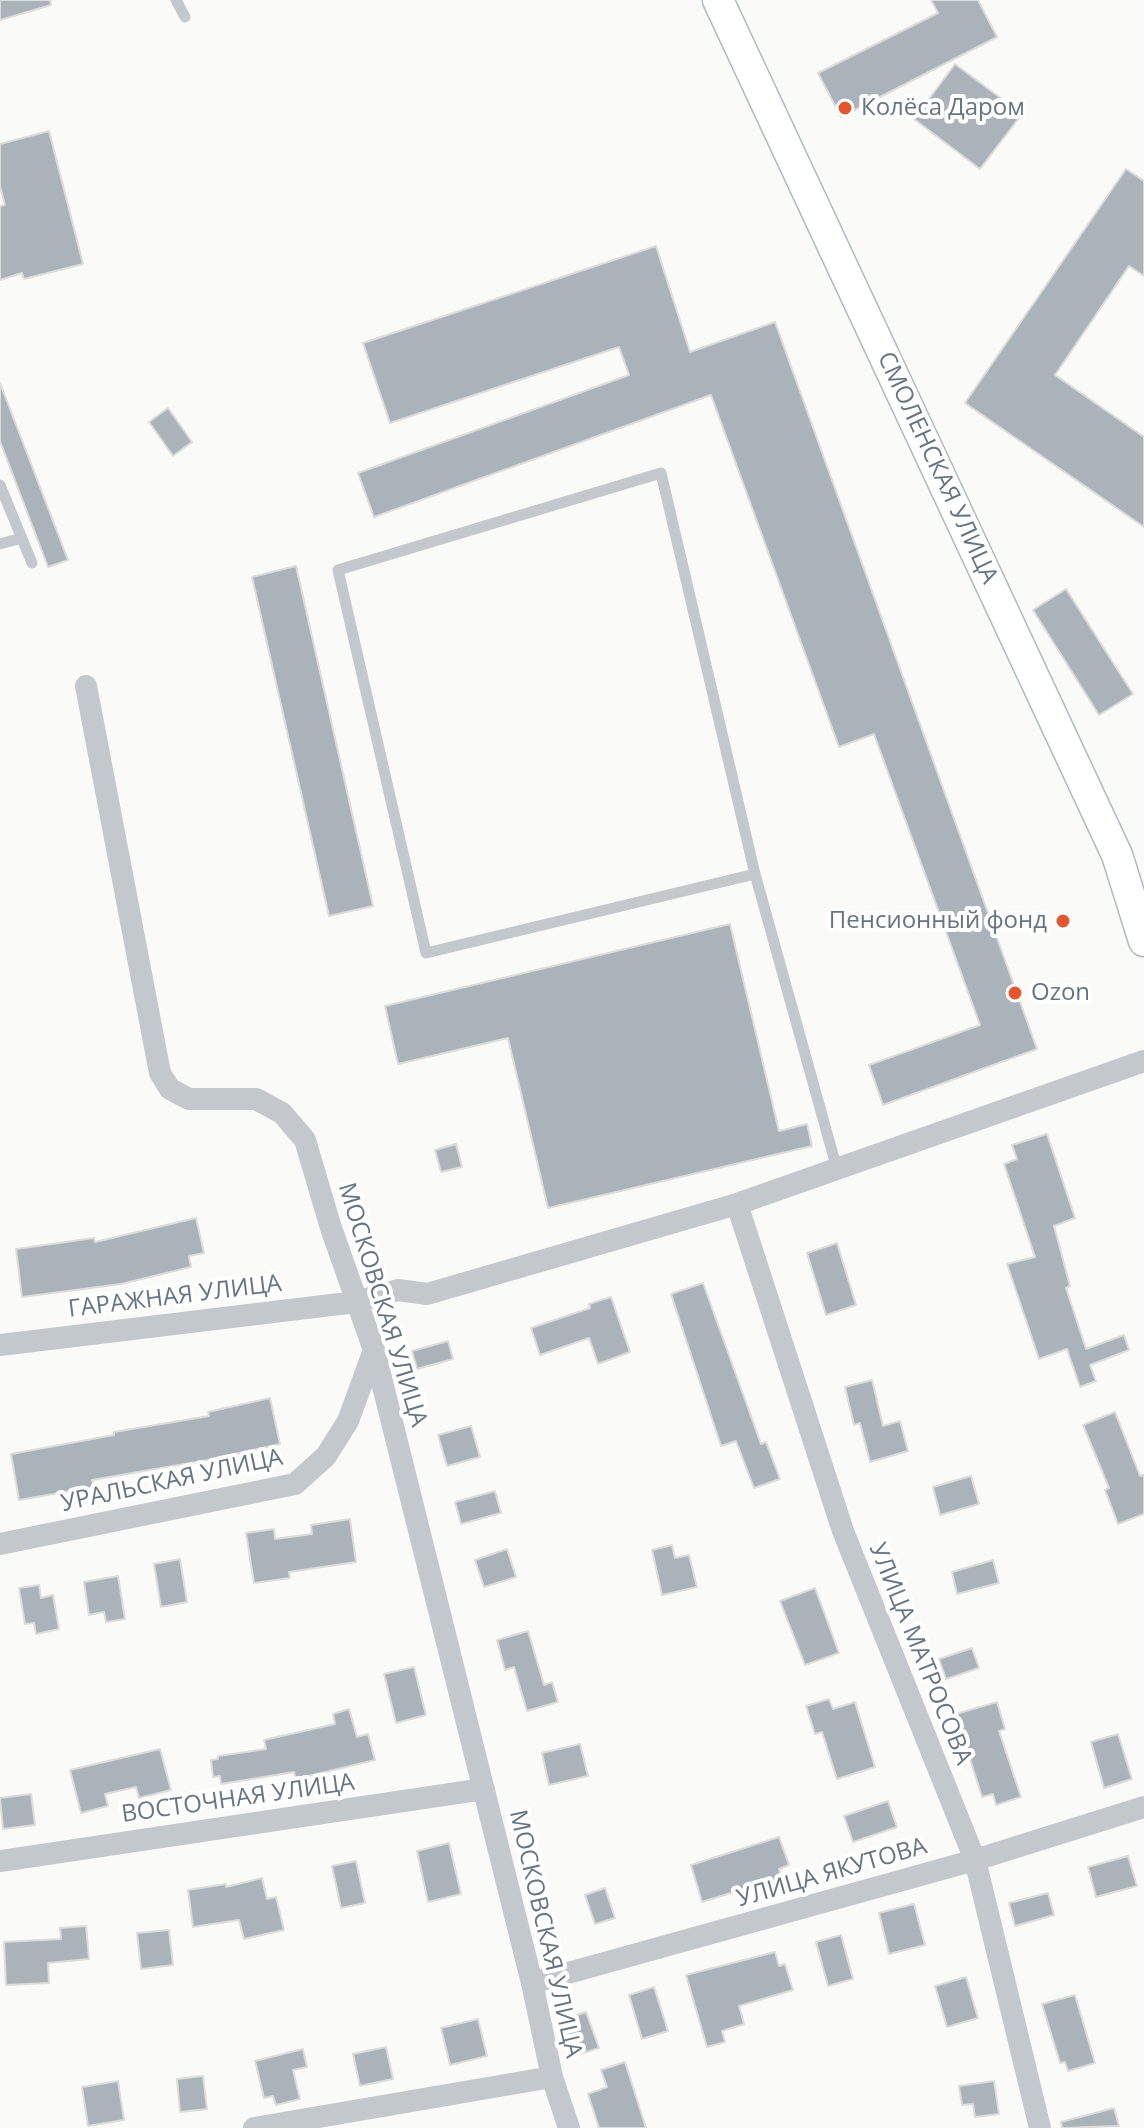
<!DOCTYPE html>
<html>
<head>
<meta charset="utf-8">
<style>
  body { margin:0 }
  canvas { display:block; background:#fafaf8 }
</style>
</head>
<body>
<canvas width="1144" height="2128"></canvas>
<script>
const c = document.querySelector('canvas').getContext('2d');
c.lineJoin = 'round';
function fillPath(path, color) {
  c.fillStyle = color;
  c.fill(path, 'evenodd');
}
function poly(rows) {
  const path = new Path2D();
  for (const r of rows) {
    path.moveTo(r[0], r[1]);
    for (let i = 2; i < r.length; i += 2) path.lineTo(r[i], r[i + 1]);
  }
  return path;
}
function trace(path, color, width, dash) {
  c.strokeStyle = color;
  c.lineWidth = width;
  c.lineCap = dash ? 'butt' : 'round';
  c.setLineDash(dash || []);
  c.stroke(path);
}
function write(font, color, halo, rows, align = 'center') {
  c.font = font + ' "Open Sans",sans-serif';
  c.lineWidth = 8;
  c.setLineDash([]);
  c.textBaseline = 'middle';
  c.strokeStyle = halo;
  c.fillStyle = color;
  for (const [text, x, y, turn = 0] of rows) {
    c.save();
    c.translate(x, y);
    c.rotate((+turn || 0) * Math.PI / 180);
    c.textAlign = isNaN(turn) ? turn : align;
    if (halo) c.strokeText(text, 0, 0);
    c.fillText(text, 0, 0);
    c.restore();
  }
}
const building = poly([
  [0,0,50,0,51,5,0,20,0,0],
  [931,0,978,0,997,37,841,117,818,73,938,13,931,0],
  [955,64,1022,114,980,169,914,119,955,64],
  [49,131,83,264,24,279,22,273,0,280,0,206,5,205,0,186,0,144,49,131],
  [1126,169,1144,181,1144,276,1129,266,1055,375,1144,437,1144,527,965,403,1126,169],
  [656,246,690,352,775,322,1037,1049,883,1105,869,1065,980,1025,874,734,839,747,711,395,374,517,358,473,629,375,619,347,390,423,363,343,656,246],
  [0,383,68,560,48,567,0,441,0,383],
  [168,408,192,442,173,456,149,422,168,408],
  [296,566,373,906,329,916,252,577,296,566],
  [1066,589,1133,694,1099,715,1033,610,1066,589],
  [730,924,779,1131,807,1124,812,1146,548,1208,508,1038,398,1064,385,1006,730,924],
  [1047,1134,1075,1218,1054,1226,1070,1286,1066,1288,1086,1349,1124,1335,1129,1350,1090,1365,1096,1381,1080,1387,1067,1349,1039,1359,1007,1264,1035,1257,1004,1164,1017,1159,1012,1145,1047,1134],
  [456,1144,462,1167,441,1172,435,1150,456,1144],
  [196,1218,204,1253,189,1256,191,1267,121,1284,22,1297,16,1249,94,1238,95,1242,196,1218],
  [837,1243,856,1305,826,1315,807,1253,837,1243],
  [703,1283,761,1444,766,1442,780,1479,754,1488,736,1441,721,1446,671,1294,703,1283],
  [611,1297,630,1352,598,1364,589,1338,540,1355,531,1328,590,1308,589,1304,611,1297],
  [448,1341,453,1359,417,1369,412,1351,448,1341],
  [872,1380,883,1426,900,1421,908,1451,870,1462,860,1423,854,1425,845,1387,872,1380],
  [270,1398,280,1444,213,1459,92,1480,94,1487,19,1500,11,1454,114,1435,114,1432,209,1416,208,1412,270,1398],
  [1115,1412,1140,1476,1144,1475,1144,1514,1118,1524,1105,1490,1109,1488,1083,1425,1115,1412],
  [471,1426,480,1457,447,1466,438,1435,471,1426],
  [971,1476,979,1504,940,1515,933,1487,971,1476],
  [495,1491,501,1513,461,1524,455,1502,495,1491],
  [350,1519,356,1562,289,1572,290,1578,254,1583,246,1533,274,1529,275,1539,312,1534,311,1525,350,1519],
  [672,1545,675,1558,689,1555,697,1587,662,1595,652,1550,672,1545],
  [507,1549,516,1577,484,1587,475,1560,507,1549],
  [180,1559,187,1602,161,1607,154,1564,180,1559],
  [993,1560,999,1583,957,1594,952,1572,993,1560],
  [118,1576,125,1619,106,1622,104,1612,89,1615,84,1582,118,1576],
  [39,1585,41,1598,53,1595,59,1629,36,1634,34,1623,25,1624,19,1588,39,1585],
  [815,1588,839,1653,805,1665,780,1601,815,1588],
  [528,1631,544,1685,552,1682,558,1702,527,1711,514,1667,505,1670,497,1640,528,1631],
  [972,1648,979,1668,946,1679,939,1659,972,1648],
  [414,1667,426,1715,396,1723,384,1674,414,1667],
  [829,1699,833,1709,855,1702,875,1767,837,1779,822,1732,815,1734,806,1706,829,1699],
  [997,1702,1005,1729,999,1731,1021,1797,996,1805,993,1794,982,1797,956,1714,997,1702],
  [349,1709,357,1737,368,1734,375,1760,296,1779,294,1772,221,1784,220,1776,213,1777,211,1760,218,1759,218,1756,266,1749,264,1740,335,1724,333,1714,349,1709],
  [1118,1734,1132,1779,1104,1788,1091,1742,1118,1734],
  [580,1744,588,1776,549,1785,542,1753,580,1744],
  [160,1749,171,1790,139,1798,136,1787,105,1794,108,1806,81,1813,70,1770,160,1749],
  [31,1794,35,1825,3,1829,0,1798,31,1794],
  [888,1801,897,1827,853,1842,844,1816,888,1801],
  [779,1837,789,1865,779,1869,783,1882,752,1893,750,1887,702,1902,691,1865,779,1837],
  [449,1843,461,1894,428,1902,417,1851,449,1843],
  [1128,1856,1137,1886,1096,1897,1088,1867,1128,1856],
  [356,1861,365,1903,341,1908,332,1866,356,1861],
  [262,1878,267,1899,276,1897,284,1930,244,1939,239,1920,193,1927,188,1890,226,1884,226,1887,262,1878],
  [605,1888,615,1918,595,1924,585,1895,605,1888],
  [1048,1893,1054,1915,1015,1926,1009,1903,1048,1893],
  [914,1904,925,1945,889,1954,879,1913,914,1904],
  [86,1926,89,1959,48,1963,49,1983,6,1985,4,1942,61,1939,60,1928,86,1926],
  [169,1930,173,1965,141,1969,137,1933,169,1930],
  [841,1935,853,1979,828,1986,816,1942,841,1935],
  [775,1952,779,1966,785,1964,793,1990,739,2006,744,2024,722,2031,725,2042,707,2047,686,1975,775,1952],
  [966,1977,978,2018,947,2027,935,1986,966,1977],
  [654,1987,668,2031,642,2039,629,1995,654,1987],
  [1075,1995,1095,2063,1068,2071,1065,2062,1060,2063,1042,2004,1075,1995],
  [586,2012,599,2048,574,2056,562,2020,586,2012],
  [478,2019,487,2056,450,2065,441,2028,478,2019],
  [386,2047,393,2079,360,2086,353,2054,386,2047],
  [303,2049,307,2067,293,2070,300,2099,276,2105,273,2096,264,2098,255,2061,303,2049],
  [625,2062,646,2128,599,2128,588,2094,607,2087,601,2070,625,2062],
  [203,2076,207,2109,180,2112,177,2079,203,2076],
  [118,2081,124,2120,88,2126,82,2087,118,2081],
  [994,2081,999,2114,975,2117,973,2104,962,2105,959,2086,994,2081],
  [1114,2108,1119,2126,1062,2128,1061,2122,1114,2108]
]);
const lane = poly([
  [176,0,185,17],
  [0,485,32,563],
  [0,544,22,538],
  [755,874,661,473,338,570,426,953,755,874,837,1169]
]);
const street = poly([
  [86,686,160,1073,170,1089,189,1099,256,1099,282,1113,305,1140,331,1228,374,1350,532,1983,552,2077,569,2128],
  [737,1204,843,1531,975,1860,1040,2128],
  [0,1345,356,1302,398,1290,427,1294,737,1204,1144,1061],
  [0,1544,295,1484,326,1456,348,1421,374,1350],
  [0,1861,484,1789],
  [532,1983,975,1860,1144,1807],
  [254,2128,552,2077]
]);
const secondary = poly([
  [718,0,1117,855,1144,941]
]);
const markers = [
  [845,108,8,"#e4572e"],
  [1063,921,8,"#e4572e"],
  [1015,993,8,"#e4572e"]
];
const poiNames = [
  ["Колёса Даром",861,108],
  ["Пенсионный фонд",1047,921,"right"],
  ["Ozon",1031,993]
];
const streetNames = [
  ["СМОЛЕНСКАЯ УЛИЦА",937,468,65],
  ["ГАРАЖНАЯ УЛИЦА",175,1297,-7],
  ["МОСКОВСКАЯ УЛИЦА",382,1305,73],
  ["УРАЛЬСКАЯ УЛИЦА",172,1481,-12],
  ["УЛИЦА МАТРОСОВА",920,1654,68],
  ["ВОСТОЧНАЯ УЛИЦА",238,1799,-8],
  ["УЛИЦА ЯКУТОВА",832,1873,-16],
  ["МОСКОВСКАЯ УЛИЦА",545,1934,77]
];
fillPath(building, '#aab3b9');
trace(building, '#dcdcda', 2);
trace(secondary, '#b3babf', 33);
trace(lane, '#c3c8cc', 11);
trace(street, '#c3c8cc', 22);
trace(secondary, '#fff', 30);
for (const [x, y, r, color] of markers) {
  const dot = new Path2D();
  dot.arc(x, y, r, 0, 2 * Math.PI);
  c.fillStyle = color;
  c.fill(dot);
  trace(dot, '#fff', 3);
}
write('24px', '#657683', '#fff', poiNames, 'left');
write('24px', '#657683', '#fff', streetNames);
</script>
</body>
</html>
